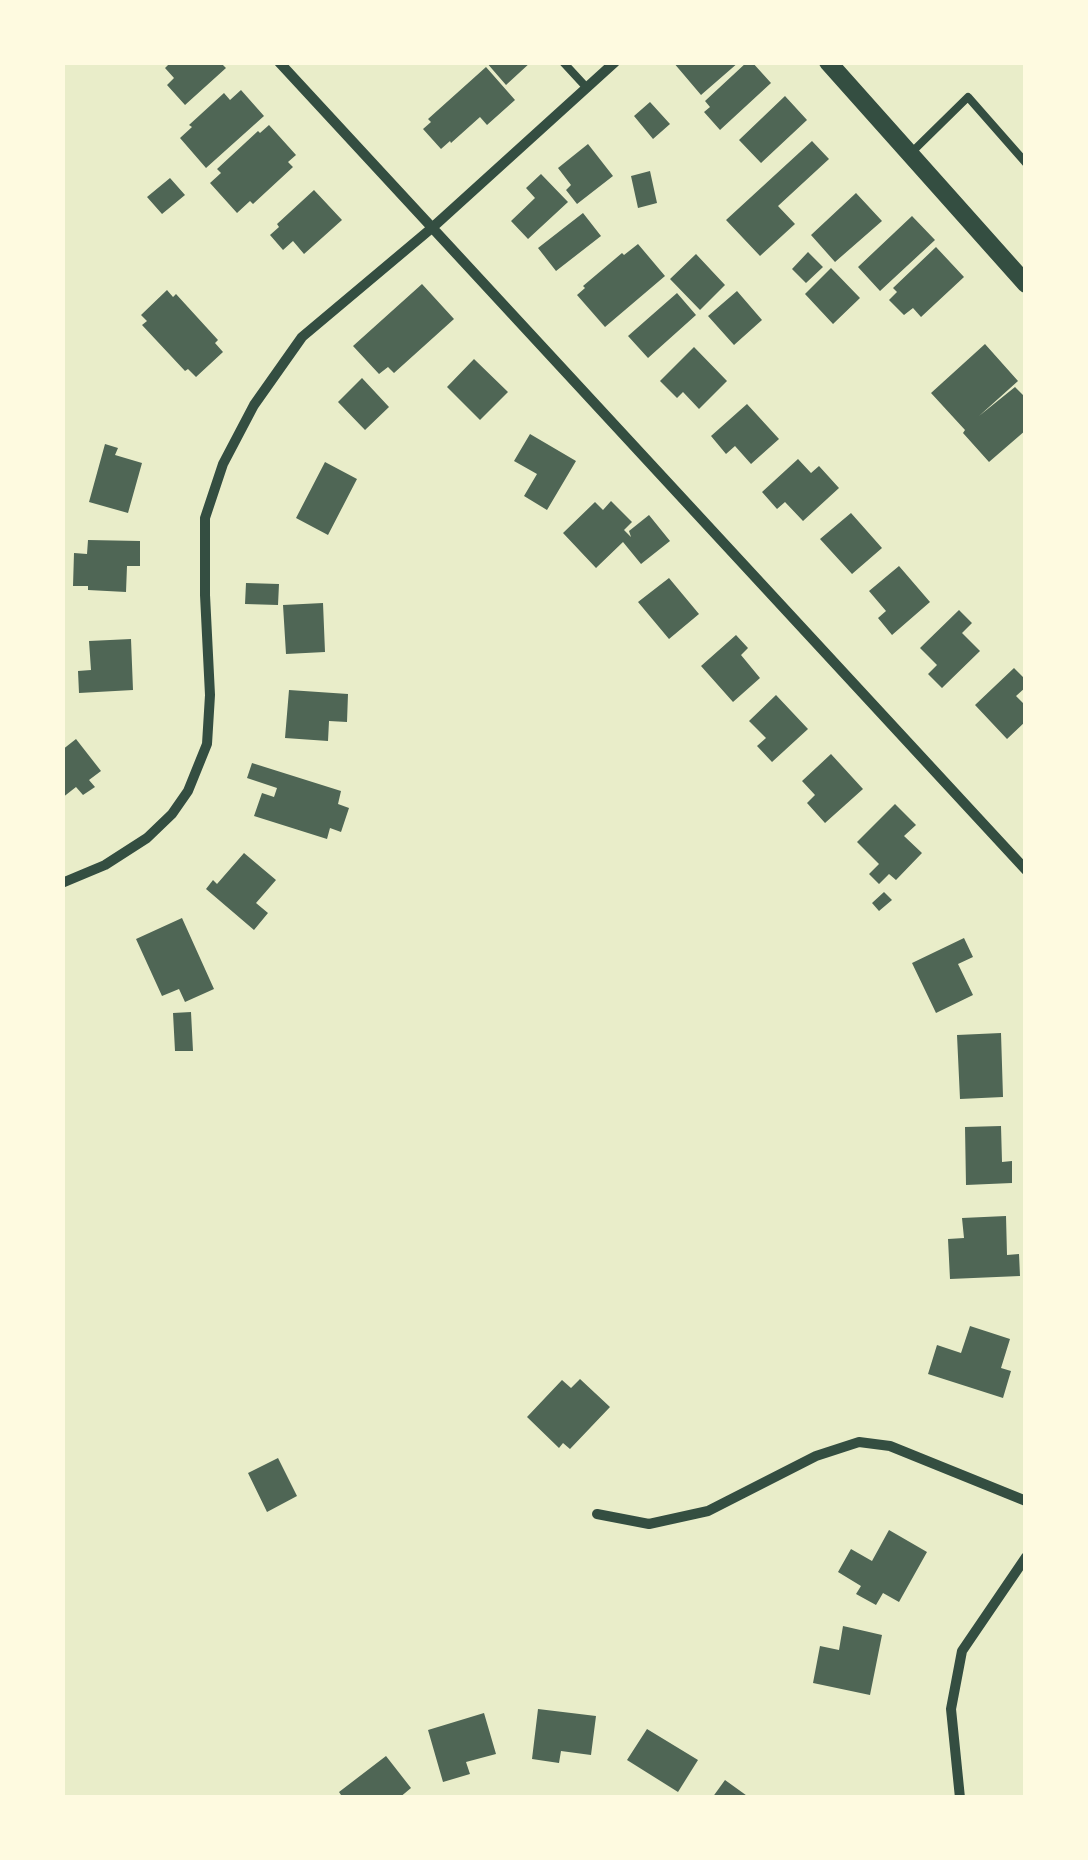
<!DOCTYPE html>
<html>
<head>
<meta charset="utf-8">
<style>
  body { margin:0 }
  #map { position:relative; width:1088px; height:1860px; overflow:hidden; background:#e9edc9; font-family:Figtree,sans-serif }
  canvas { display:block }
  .frame { position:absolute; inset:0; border:65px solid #fefae0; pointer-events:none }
</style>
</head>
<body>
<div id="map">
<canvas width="1088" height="1860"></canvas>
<div class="frame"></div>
</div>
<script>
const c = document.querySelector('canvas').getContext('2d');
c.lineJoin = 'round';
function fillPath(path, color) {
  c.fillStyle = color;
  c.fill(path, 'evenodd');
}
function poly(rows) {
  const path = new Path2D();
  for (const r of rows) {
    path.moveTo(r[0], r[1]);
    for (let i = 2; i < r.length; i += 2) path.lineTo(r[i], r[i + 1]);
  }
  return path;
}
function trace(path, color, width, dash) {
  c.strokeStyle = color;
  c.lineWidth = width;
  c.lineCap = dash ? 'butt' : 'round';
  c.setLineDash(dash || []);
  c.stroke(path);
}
const building = poly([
  [171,62,220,62,226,68,185,105,167,85,174,78,165,68],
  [486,62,531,62,506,85],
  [673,62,739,62,701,95],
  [747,62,752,62,771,83,720,130,704,112,710,107,705,101],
  [486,67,515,100,487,125,480,117,451,143,450,141,441,149,423,129,431,122,428,119],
  [241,90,264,116,206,168,180,138,192,127,189,125,224,93,230,100],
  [785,96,807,120,761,163,739,140],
  [650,102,670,124,653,139,634,116],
  [269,125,296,155,288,162,293,167,253,204,250,201,237,213,210,183,221,173,217,169,258,131,260,133],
  [812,141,829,159,778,206,795,224,760,256,726,220],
  [588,144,613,176,577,204,566,190,571,185,558,168],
  [650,171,657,203,638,208,631,176],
  [541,174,568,202,528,239,511,221,535,198,526,188],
  [170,178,185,195,162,214,147,197],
  [314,190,342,220,304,254,293,241,283,250,270,235,279,227,277,224],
  [856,193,882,221,835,262,811,235],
  [583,213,601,236,556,271,538,248],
  [912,216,935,240,880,291,858,267],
  [638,244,665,276,605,327,577,295,585,288,583,286,622,253,624,255],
  [936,247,964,277,921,317,913,308,904,315,889,300,897,292,893,288],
  [808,252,823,267,806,283,792,269],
  [696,254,725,285,700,310,670,279],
  [831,268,860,298,833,324,805,294],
  [422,284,454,319,394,373,388,367,379,374,353,346],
  [167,290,173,297,176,294,218,340,215,343,223,352,196,377,188,369,185,371,142,325,147,321,141,315],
  [737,291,762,320,734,345,708,316],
  [677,293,696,315,648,358,628,336],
  [985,344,1018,381,979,416,1015,387,1026,398,1026,430,989,462,963,433,965,430,931,393],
  [694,347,727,381,699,409,683,392,677,398,660,381],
  [474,359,508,392,480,420,447,387],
  [362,378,389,407,365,430,338,402],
  [747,404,779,439,751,464,735,446,726,454,711,436],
  [530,434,576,461,547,510,524,496,537,474,514,461],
  [105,444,118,448,115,455,142,463,128,513,89,502],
  [798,459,811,473,819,466,839,488,803,521,785,502,777,509,762,492],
  [325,462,357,479,328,535,296,518],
  [611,501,632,522,624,530,631,537,629,531,649,515,670,541,641,564,623,542,596,568,563,533,595,502,603,510],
  [851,513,882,548,852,574,820,539],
  [88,540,140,541,140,566,127,566,126,592,88,590,88,586,73,586,74,553,87,554],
  [899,566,930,602,892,635,878,618,886,611,869,591],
  [669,578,699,614,669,639,638,602],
  [246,583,279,584,278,605,245,604],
  [323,603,325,652,286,654,283,605],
  [959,610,972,623,962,633,980,651,942,688,928,674,937,665,920,648],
  [736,635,748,648,741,655,760,678,733,702,701,666],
  [131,639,133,690,79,693,78,671,91,670,89,641],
  [1014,668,1026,680,1026,687,1016,696,1026,706,1026,721,1007,739,975,705],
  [289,690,348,694,347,722,329,721,328,741,285,738],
  [776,695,808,729,772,762,757,746,766,738,749,721],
  [76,739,101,771,89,780,95,787,83,795,76,787,62,798,62,750],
  [831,754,863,789,825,823,807,803,815,795,802,781],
  [252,763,341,791,338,804,349,808,341,832,330,828,327,839,254,816,262,793,274,797,277,788,247,778],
  [895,804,916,825,904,836,922,853,896,880,889,874,879,884,869,874,879,864,857,842],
  [244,853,276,880,256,903,268,913,254,930,206,889,213,880,217,884],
  [884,892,892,900,879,911,872,903],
  [182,918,214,989,185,1002,179,989,162,996,136,939],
  [964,938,973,957,958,964,973,995,936,1013,912,963],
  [191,1012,193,1051,175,1051,173,1013],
  [1001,1033,1003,1097,960,1099,957,1035],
  [1001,1126,1002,1162,1012,1161,1012,1183,966,1185,965,1127],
  [1006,1216,1007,1255,1019,1254,1020,1276,950,1279,948,1239,964,1238,962,1218],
  [970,1326,1010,1339,1001,1368,1011,1371,1003,1398,928,1374,937,1345,961,1353],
  [580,1379,610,1407,570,1449,563,1443,559,1448,527,1417,562,1380,571,1388],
  [278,1458,297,1496,267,1512,248,1473],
  [889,1530,927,1552,899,1602,883,1593,876,1605,856,1594,861,1586,838,1572,851,1549,872,1561],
  [843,1626,882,1635,870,1695,813,1683,820,1646,839,1650],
  [538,1709,596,1716,591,1755,561,1751,559,1763,532,1759],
  [484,1713,496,1754,466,1762,470,1774,443,1782,428,1730],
  [647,1729,698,1760,678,1792,627,1760],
  [386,1756,411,1788,399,1798,343,1798,339,1792],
  [725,1780,750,1798,712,1798]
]);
const service = poly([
  [563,62,587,88],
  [912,152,968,97,1026,163]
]);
const minor = poly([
  [279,62,1026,870],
  [62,883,105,865,147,838,172,814,188,791,207,744,210,695,205,595,205,518,223,464,254,405,302,337,433,227,615,62],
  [597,1514,649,1524,708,1511,816,1456,859,1442,890,1446,1026,1501],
  [960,1798,951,1709,962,1651,1026,1557]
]);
const tertiary = poly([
  [828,62,1026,284]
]);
fillPath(building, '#4f6655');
trace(service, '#344e41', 8);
trace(minor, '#344e41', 10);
trace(tertiary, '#344e41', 18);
</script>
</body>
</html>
